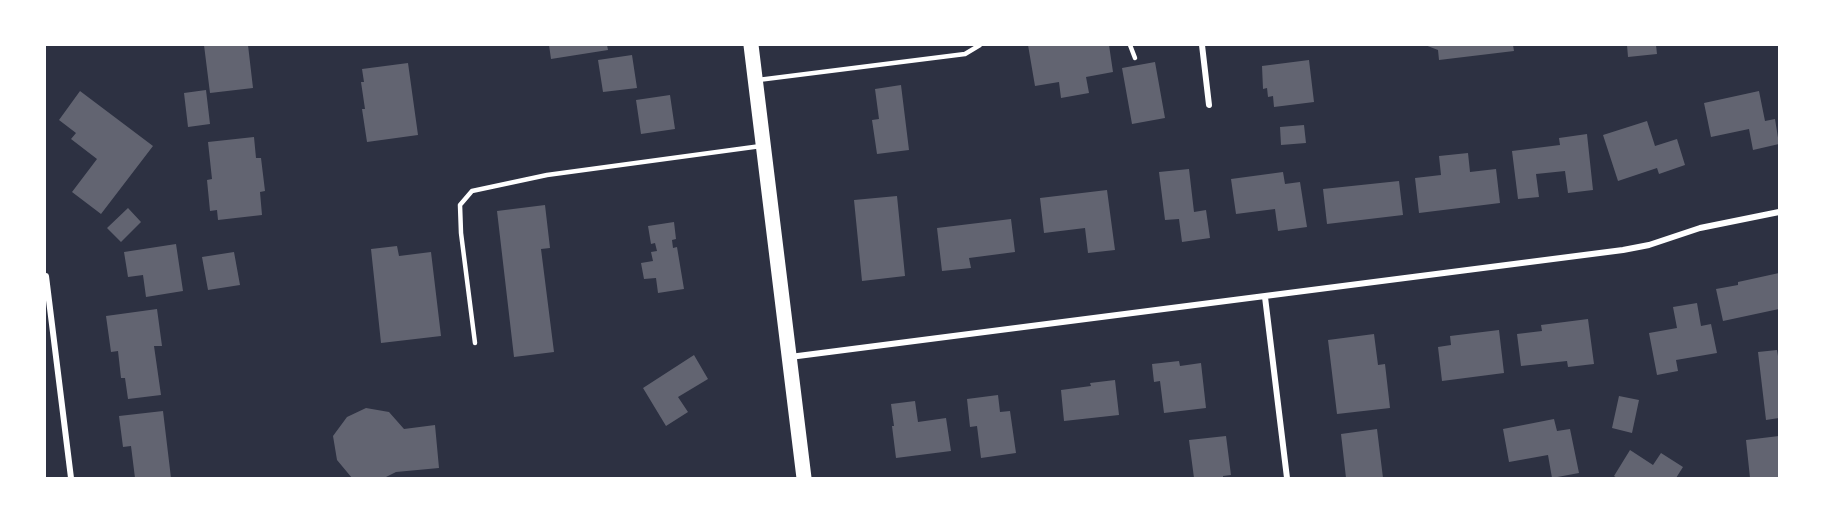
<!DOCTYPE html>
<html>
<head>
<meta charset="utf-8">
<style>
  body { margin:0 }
  #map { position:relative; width:1824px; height:523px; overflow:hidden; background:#2d3142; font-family:Spectral,serif }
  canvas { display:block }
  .frame { position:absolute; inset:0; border:46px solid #fff; pointer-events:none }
</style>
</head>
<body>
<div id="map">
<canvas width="1824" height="523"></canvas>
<div class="frame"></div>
</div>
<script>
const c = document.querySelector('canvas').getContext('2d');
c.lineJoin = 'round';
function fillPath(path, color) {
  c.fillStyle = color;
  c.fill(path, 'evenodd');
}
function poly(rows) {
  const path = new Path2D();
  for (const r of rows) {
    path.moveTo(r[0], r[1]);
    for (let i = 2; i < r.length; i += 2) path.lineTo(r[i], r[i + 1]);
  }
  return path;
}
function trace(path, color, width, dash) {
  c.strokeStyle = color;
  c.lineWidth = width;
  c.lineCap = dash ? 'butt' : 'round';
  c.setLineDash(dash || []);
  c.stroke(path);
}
const building = poly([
  [204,45,248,45,253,88,210,93],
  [549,45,607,45,608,50,551,59],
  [1028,45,1109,45,1113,72,1086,77,1089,93,1061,98,1059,82,1035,86],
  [1425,45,1513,45,1514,51,1439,60,1438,50],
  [1627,45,1656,45,1657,54,1628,57],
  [632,55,637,88,603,92,598,60],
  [1309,60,1314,102,1274,107,1273,96,1268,97,1267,88,1263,89,1262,66],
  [1155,62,1165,118,1132,124,1122,68],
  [408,63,418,135,367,142,362,109,365,109,361,82,364,82,362,69],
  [901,85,909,150,877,154,872,120,879,119,875,89],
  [206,90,210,124,188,127,184,93],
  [80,91,153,146,101,214,72,192,97,159,71,139,76,133,59,120],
  [1759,91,1765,121,1775,119,1779,144,1753,150,1749,129,1711,137,1704,103],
  [670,95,675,129,641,134,636,100],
  [1647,121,1655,146,1677,139,1685,165,1659,174,1657,168,1618,181,1603,135],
  [1304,125,1306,143,1281,145,1280,127],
  [1587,134,1593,190,1568,193,1565,171,1536,174,1539,197,1518,199,1512,151,1560,145,1559,138],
  [254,137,256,158,261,158,265,191,260,192,262,215,218,220,217,210,210,211,207,180,212,179,208,142],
  [1468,153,1470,172,1496,169,1500,203,1419,213,1415,178,1441,175,1439,156],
  [1189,169,1194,212,1206,210,1210,238,1182,242,1179,219,1165,220,1159,172],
  [1283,172,1285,184,1300,182,1307,227,1278,231,1275,209,1236,214,1231,179],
  [1399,181,1403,215,1327,224,1323,189],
  [1107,190,1115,250,1088,253,1085,228,1044,233,1040,198],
  [897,196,905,276,862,281,854,200],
  [545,205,550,248,541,249,554,352,514,357,497,211],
  [128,208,141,222,121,242,107,228],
  [1011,219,1015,252,969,258,971,268,942,271,937,228],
  [674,222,676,239,672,240,673,248,677,247,684,289,658,293,656,278,644,279,641,263,653,261,651,252,657,251,655,243,651,244,648,226],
  [176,244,183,291,146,297,143,275,128,277,124,252],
  [397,246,399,256,431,252,441,336,381,343,371,249],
  [234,252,240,285,208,290,202,257],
  [1779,273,1779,309,1723,321,1716,289,1738,285,1738,282],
  [1697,303,1701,326,1711,324,1717,353,1676,360,1678,371,1657,375,1649,333,1677,328,1673,307],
  [157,309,162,346,154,346,161,395,128,399,125,378,121,378,118,351,111,352,106,316],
  [1588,319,1594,364,1568,367,1567,361,1521,366,1517,334,1542,331,1541,325],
  [1499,330,1504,373,1442,381,1438,347,1451,345,1450,336],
  [1374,334,1378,365,1385,364,1390,408,1337,414,1328,340],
  [1777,350,1779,362,1779,418,1766,420,1758,352],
  [694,355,708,379,678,397,688,412,666,426,643,388],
  [1179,361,1180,366,1201,363,1206,408,1164,413,1160,381,1154,382,1152,364],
  [1115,380,1119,415,1064,421,1061,390,1091,386,1090,383],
  [998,395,1000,412,1010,411,1016,453,981,458,977,426,970,427,967,399],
  [1619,396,1639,400,1632,433,1612,428],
  [915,401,918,422,946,418,951,451,896,458,892,426,894,426,891,404],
  [366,408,389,412,404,429,435,425,439,468,396,472,384,478,352,478,337,460,333,436,347,417],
  [163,411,171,478,135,478,131,446,123,447,119,416],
  [1554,419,1557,431,1570,429,1579,473,1552,478,1548,455,1509,462,1503,429],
  [1377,429,1383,478,1346,478,1341,434],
  [1226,436,1231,475,1223,476,1223,478,1194,478,1189,440],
  [1779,436,1779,478,1750,478,1746,440],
  [1630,450,1653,465,1661,453,1683,467,1676,478,1617,478,1614,476]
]);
const service = poly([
  [1130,45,1135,58],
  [758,80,965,54,980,45],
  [475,343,461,233,460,205,472,191,547,175,761,146]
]);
const minor = poly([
  [1202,45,1209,105],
  [46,276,71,478],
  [1265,297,1287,478],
  [790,357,1623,250,1649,245,1700,228,1779,212]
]);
const primary = poly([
  [751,45,804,478]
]);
fillPath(building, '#626471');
trace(service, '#fff', 4.5);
trace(minor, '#fff', 6);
trace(primary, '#fff', 15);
</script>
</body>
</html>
